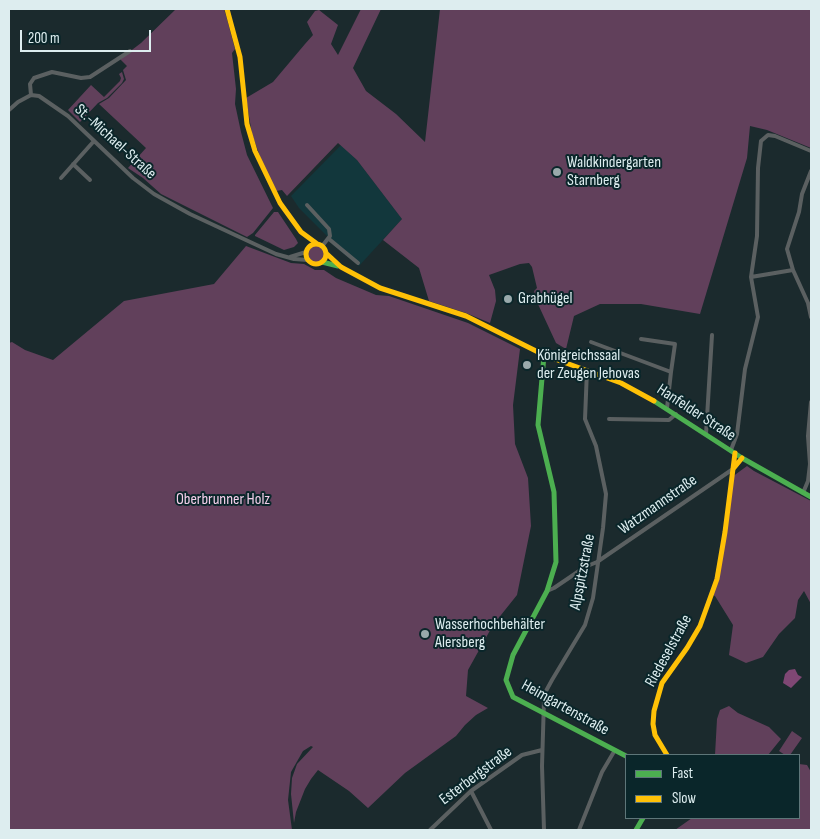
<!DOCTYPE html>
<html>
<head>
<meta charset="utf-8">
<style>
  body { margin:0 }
  #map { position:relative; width:820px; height:839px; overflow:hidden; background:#1b2a2d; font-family:"Sofia Sans Condensed",sans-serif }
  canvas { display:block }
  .frame { position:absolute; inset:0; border:10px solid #ddedef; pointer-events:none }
  .legend { position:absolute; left:625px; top:754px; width:175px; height:65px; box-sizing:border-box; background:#0a262a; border:1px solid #5e7679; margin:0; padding:6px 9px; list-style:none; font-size:15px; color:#ddedef }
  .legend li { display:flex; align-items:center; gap:10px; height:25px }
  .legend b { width:25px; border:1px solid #5e7679 }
  .scale { position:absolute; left:20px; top:30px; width:131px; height:22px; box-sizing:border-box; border:2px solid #ddedef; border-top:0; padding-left:6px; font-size:15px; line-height:18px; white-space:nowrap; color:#ddedef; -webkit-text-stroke:4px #0a262a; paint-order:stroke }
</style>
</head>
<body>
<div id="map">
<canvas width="820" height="839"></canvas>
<div class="frame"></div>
<ul class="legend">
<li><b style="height:6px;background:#4caf50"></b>Fast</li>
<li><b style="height:6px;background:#ffc107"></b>Slow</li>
</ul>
<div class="scale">200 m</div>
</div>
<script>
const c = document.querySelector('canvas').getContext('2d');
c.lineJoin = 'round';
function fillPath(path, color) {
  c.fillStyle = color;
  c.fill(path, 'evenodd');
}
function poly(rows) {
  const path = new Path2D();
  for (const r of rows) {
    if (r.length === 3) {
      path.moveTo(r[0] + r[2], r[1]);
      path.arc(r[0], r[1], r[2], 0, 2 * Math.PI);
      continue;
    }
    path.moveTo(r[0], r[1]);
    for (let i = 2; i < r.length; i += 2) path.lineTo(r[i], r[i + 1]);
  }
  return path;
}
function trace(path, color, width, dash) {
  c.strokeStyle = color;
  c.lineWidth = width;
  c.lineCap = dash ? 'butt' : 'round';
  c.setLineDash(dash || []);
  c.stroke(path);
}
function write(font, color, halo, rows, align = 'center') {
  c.font = font + ' "Sofia Sans Condensed",sans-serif';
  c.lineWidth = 4;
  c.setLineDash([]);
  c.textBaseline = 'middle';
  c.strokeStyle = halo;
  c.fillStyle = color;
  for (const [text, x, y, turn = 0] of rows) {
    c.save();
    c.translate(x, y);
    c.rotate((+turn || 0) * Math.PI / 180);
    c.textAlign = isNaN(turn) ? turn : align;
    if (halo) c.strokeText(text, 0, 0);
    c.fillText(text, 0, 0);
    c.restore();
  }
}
const built = poly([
  [341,145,357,160,402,219,359,266,333,245,327,236,299,208,291,196]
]);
const green = poly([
  [176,9,224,9,227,19,235,49,232,53,236,89,235,104,241,132,247,155,273,208,253,233,247,237,161,194,143,178,128,168,146,148,99,104,109,98,126,80,123,70,127,66,120,59,141,43],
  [361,9,381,9,353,68,366,91,396,114,425,142,440,9,811,9,811,148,767,130,750,126,747,158,700,314,641,304,600,304,574,316,566,349,556,343,537,302,534,291,537,288,532,267,529,263,520,264,489,275,495,290,496,301,490,323,466,313,429,301,419,268,383,240,402,219,357,160,338,143,287,196,282,190,276,191,262,162,252,134,246,98,273,82,305,44,313,35,307,22,315,11,319,10,338,25,331,44,338,55],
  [122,72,124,79,122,83,107,98,98,103,80,122,68,110,91,85,104,97,120,81,121,78,119,74],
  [274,212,278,212,296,239,298,243,294,247,284,250,255,236,255,235],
  [246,246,291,263,304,264,315,270,324,270,336,278,376,295,389,296,468,323,520,349,513,405,515,444,528,478,531,526,517,595,493,625,468,670,466,696,488,708,476,715,465,725,456,736,405,773,368,808,349,791,318,770,311,779,305,789,296,812,294,823,291,794,292,778,297,764,313,747,311,746,303,751,291,772,288,800,292,830,9,830,9,343,12,342,25,350,53,360,124,301,214,284],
  [316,254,8],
  [747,466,754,471,811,501,811,604,804,591,798,600,795,618,779,634,763,657,746,663,729,655,733,625,715,596,711,594,725,532,732,477],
  [729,706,738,713,769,727,781,739,768,755,715,755,717,719,720,710],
  [792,731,802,738,790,755,785,755,779,751],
  [799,764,807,765,811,772,811,830,675,830,692,818,799,818]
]);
const water = poly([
  [795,669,798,675,802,677,791,688,783,683,785,674,789,670]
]);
const street = poly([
  [31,95,30,84,34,78,52,72,81,78,90,77,130,51],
  [9,110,18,102,31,95,39,96,68,116,133,178,154,194,190,214,276,254,294,259,308,260],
  [73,164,90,180],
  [811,171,802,194,799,212,787,249,793,270,808,303,811,317],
  [61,178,94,141],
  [307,205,329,229,330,236,323,245],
  [329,239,358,263],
  [290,257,306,252],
  [751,277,793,270],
  [641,339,675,344,671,372],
  [591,342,671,372,667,408],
  [609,419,669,420,676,414],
  [706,434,712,335],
  [731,450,737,434,745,369,758,317,751,277,757,236,758,168,761,141,768,135,775,136,811,151],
  [803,493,808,481,810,464,808,436,811,402],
  [547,591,554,588,585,567,597,562,733,469],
  [471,791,491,830],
  [430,830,471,791,522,755,542,750],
  [544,830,542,766,544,700,546,691,552,680,585,625,593,598,603,528,606,494,596,446,585,419,587,370],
  [579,830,602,772,615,750]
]);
const fast = poly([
  [322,262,338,266],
  [544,355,538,425,554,492,556,562,547,591,513,655,506,680,513,697,626,756],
  [654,401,742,458,811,497],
  [636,830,643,818]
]);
const slow = poly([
  [227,9,240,57,247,124,255,151,280,203,301,232,316,243],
  [316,254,10],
  [327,254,341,267,380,288,466,316,544,355,621,383,654,401],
  [733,469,742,458],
  [667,755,655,735,653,724,654,711,662,683,687,648,700,626,717,579,725,532,735,453]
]);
const markers = [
  [557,172,5,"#99a9ab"],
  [508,299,5,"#99a9ab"],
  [527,365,5,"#99a9ab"],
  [425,634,5,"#99a9ab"]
];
const streetNames = [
  ["St.-Michael-Straße",115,142,42],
  ["Hanfelder Straße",696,413,33],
  ["Watzmannstraße",658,505,-35],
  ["Alpspitzstraße",583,572,-79],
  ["Riedeselstraße",669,651,-61],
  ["Heimgartenstraße",565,708,29],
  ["Esterbergstraße",476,776,-37]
];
const poiNames = [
  ["Waldkindergarten",567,163],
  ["Starnberg",567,181],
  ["Grabhügel",518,299],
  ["Königreichssaal",537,356],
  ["der Zeugen Jehovas",537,374],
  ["Wasserhochbehälter",435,625],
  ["Alersberg",435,643]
];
const parkNames = [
  ["Oberbrunner Holz",223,500]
];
fillPath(built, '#12373c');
fillPath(green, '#61405b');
fillPath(water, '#7f4774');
trace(street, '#5b6061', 4);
trace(fast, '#4caf50', 5);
trace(slow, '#ffc107', 5);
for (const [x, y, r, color] of markers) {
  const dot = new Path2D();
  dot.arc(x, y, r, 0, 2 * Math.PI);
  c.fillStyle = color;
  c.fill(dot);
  trace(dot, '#0a262a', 2);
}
write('16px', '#ddedef', '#0a262a', streetNames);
write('16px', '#ddedef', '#0a262a', poiNames, 'left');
write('16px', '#f4cfea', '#0a262a', parkNames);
</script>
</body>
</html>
